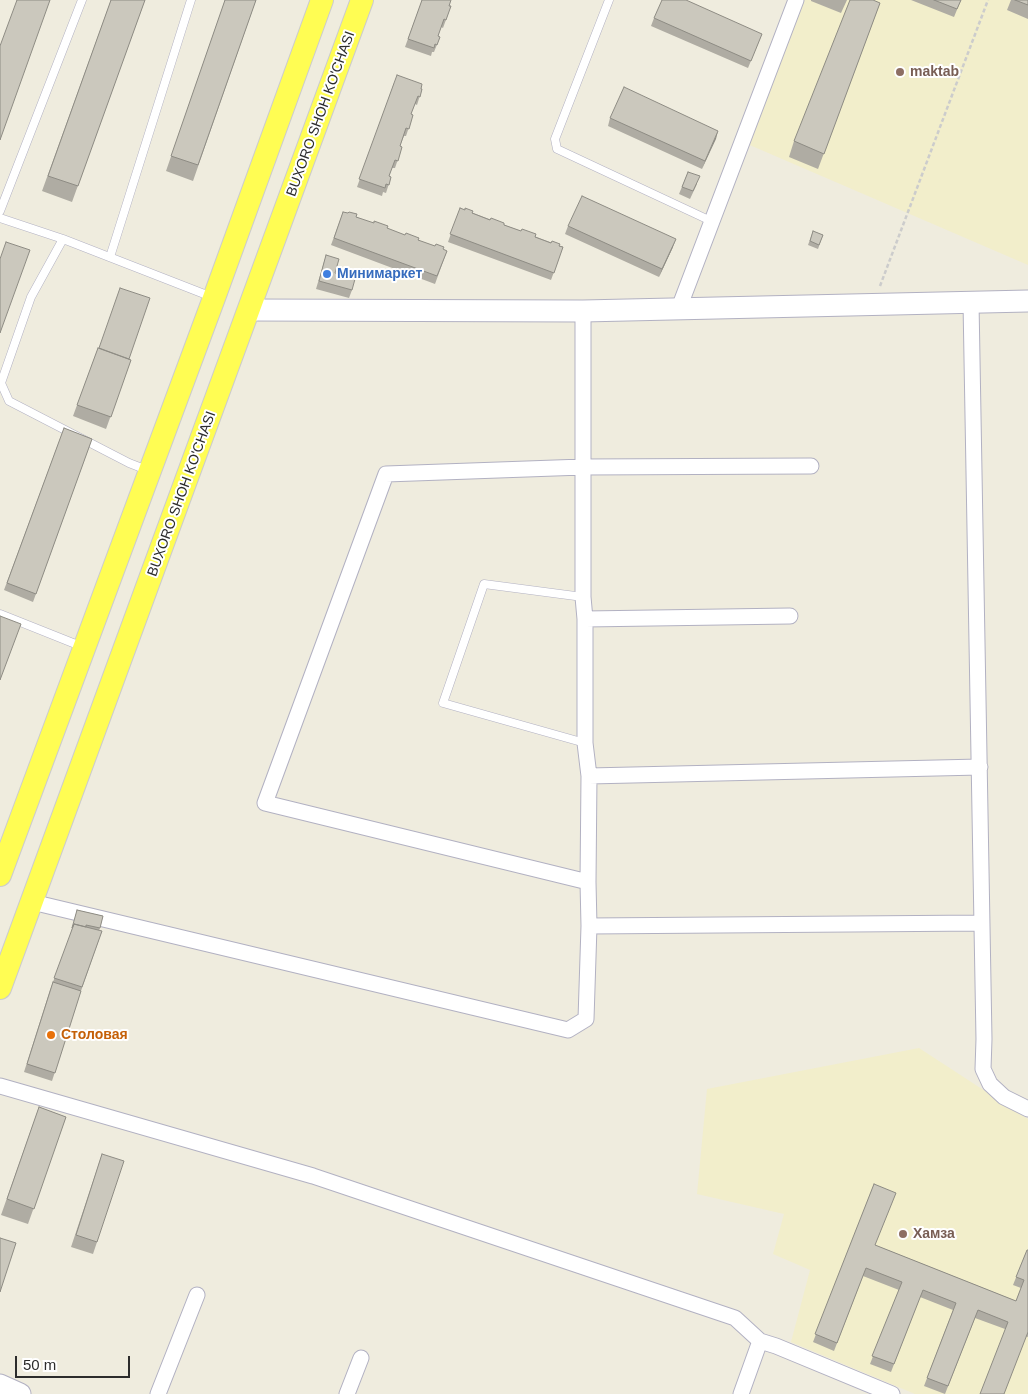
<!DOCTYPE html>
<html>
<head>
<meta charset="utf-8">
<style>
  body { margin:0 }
  #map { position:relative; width:1028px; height:1394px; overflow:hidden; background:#efecde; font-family:Helvetica,sans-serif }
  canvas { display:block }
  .scale { position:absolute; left:15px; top:1356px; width:115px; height:22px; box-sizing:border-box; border:2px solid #2c2c2c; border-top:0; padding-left:6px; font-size:15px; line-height:18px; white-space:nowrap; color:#2c2c2c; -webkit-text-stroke:4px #fff; paint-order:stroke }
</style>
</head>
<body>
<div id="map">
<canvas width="1028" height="1394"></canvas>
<div class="scale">50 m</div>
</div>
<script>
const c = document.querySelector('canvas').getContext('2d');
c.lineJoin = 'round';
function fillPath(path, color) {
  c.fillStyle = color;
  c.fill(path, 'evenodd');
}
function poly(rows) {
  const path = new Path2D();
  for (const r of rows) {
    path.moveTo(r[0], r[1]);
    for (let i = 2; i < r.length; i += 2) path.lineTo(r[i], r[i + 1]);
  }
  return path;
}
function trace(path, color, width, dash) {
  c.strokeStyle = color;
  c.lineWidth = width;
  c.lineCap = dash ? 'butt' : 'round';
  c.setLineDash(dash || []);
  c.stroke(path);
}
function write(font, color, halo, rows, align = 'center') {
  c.font = font + ' Helvetica,sans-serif';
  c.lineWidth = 4;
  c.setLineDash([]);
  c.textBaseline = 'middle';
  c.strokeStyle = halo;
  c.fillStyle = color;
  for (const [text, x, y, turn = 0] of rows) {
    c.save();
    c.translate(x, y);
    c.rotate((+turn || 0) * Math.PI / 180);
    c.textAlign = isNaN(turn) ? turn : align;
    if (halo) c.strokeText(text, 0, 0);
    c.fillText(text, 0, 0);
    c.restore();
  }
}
const education = poly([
  [801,0,1028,0,1028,265,745,143],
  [919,1048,1028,1119,1028,1394,915,1394,791,1342,810,1270,773,1254,784,1214,697,1194,707,1089]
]);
const path = poly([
  [880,286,988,0]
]);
const lane = poly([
  [609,0,555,139,557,149,711,221],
  [0,211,82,0],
  [0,218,63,239,212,297],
  [63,239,31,297,1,383,9,401,129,463,147,470],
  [110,257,191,0],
  [583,597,484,584,443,703,585,743],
  [0,614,83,647]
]);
const street = poly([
  [971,302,984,1039,983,1069,990,1084,1004,1097,1028,1109],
  [679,308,796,0],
  [585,619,790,616],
  [589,776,980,767],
  [588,882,265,803,386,474,583,467,811,466],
  [32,902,568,1030,586,1019,589,926,588,882,589,776,585,743,585,619,583,597,583,311],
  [589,926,982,923],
  [0,1086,313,1176,735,1318,760,1341,776,1346,892,1394],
  [158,1394,197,1295],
  [347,1394,361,1358],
  [741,1394,760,1341]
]);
const secondary = poly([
  [249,310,583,311,1028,301],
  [0,1385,20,1394]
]);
const primary = poly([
  [0,875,214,298,322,0],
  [0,988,362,0]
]);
const wall = poly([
  [111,0,145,0,72,202,42,191],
  [225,0,256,0,193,181,166,171],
  [422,0,451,6,443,28,441,27,438,36,440,37,434,52,432,52,431,56,405,47],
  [811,0,847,0,841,13,811,1],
  [911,0,961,0,954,17],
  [1011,0,1028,0,1028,19,1007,10],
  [880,3,818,169,789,157,794,141],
  [654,18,762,34,748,68,651,26],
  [394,83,422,89,417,105,415,104,411,114,413,115,406,136,404,136,400,146,402,147,395,168,392,168,389,176,391,177,386,193,383,192,382,196,357,187],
  [610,118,718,131,702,169,608,126],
  [688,172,697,184,690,199,679,194],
  [460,208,563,247,551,280,448,242],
  [343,212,447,251,435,284,331,245],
  [568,226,673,247,659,277,565,234],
  [813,231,823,235,818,249,808,245],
  [326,255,335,273,352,290,349,298,316,289],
  [98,348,131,360,106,429,73,416],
  [64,428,92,439,33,602,4,590],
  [77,910,103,916,99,931,102,931,81,991,52,1081,24,1072,50,990,70,936],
  [39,1107,66,1117,28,1224,1,1215],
  [102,1154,97,1242,93,1254,71,1247],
  [874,1184,875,1245,1016,1301,1021,1288,1013,1285,1027,1250,1028,1250,1028,1337,1005,1329,975,1318,945,1394,924,1386,953,1310,920,1297,891,1372,870,1364,899,1290,863,1276,834,1351,813,1342]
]);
const shadedWall = poly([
  [718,131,716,139,702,169,705,161],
  [676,239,673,247,659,277,662,269]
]);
const building = poly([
  [17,0,50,0,0,140,0,46,17,0],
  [111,0,145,0,78,186,48,176,111,0],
  [225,0,256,0,198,165,171,156,225,0],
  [422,0,451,0,449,6,451,6,446,20,444,19,438,36,440,37,437,45,435,44,434,48,408,39,422,0],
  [662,0,686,0,762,34,751,61,654,18,662,0],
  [850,0,873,0,880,3,824,154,794,141,850,0],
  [934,0,961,0,957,9,934,0],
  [1015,0,1028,0,1028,5,1015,0],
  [397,75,422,84,421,89,422,89,420,97,418,96,411,114,413,115,409,129,406,128,400,146,402,147,398,161,395,160,389,176,391,177,389,185,386,184,385,188,359,179,397,75],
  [624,87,718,131,705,161,610,118,624,87],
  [688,172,700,176,693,191,682,187,688,172],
  [582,196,676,239,662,269,568,226,582,196],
  [460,208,465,210,465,208,473,211,472,213,490,220,491,218,504,223,504,225,521,231,522,229,536,234,535,237,551,243,552,241,560,244,559,246,563,247,554,273,450,234,460,208],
  [343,212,348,213,349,212,357,214,356,217,374,223,374,221,388,226,387,228,405,235,406,233,419,238,418,240,435,246,436,244,444,247,443,249,447,251,437,276,334,238,343,212],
  [813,231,823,235,819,245,810,241,813,231],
  [6,242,30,250,0,333,0,259,6,242],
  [326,255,339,259,335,273,355,279,352,290,319,281,326,255],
  [120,288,150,298,129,359,99,348,120,288],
  [98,348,131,360,111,417,77,405,98,348],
  [64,428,92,439,36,594,7,583,64,428],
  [0,616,21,624,0,680,0,616],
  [77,910,103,916,100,928,86,925,86,927,74,924,72,928,77,910],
  [74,924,102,931,82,987,54,978,74,924],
  [53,982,81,991,55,1073,27,1064,53,982],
  [39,1107,66,1117,34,1209,7,1199,39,1107],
  [102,1154,124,1161,97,1242,76,1235,102,1154],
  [874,1184,896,1193,875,1245,1016,1301,1024,1280,1016,1277,1027,1250,1028,1250,1028,1332,1004,1394,980,1394,1008,1322,978,1310,948,1386,927,1378,956,1303,923,1290,894,1364,872,1356,902,1282,866,1268,837,1343,815,1334,874,1184],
  [0,1238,16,1243,0,1292,0,1238]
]);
const markers = [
  [900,72,5,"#8d6e63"],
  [327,274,5,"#3f7fe0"],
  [51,1035,5,"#e8710a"],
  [903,1234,5,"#8d6e63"]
];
const educationNames = [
  ["maktab",910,72],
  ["Хамза",913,1234]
];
const streetNames = [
  ["BUXORO SHOH KO'CHASI",321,114,-70],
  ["BUXORO SHOH KO'CHASI",182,494,-70]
];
const shopNames = [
  ["Минимаркет",337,274]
];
const foodNames = [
  ["Столовая",61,1035]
];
fillPath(education, '#f2eecb');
trace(lane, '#b2b1c2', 9);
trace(street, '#b2b1c2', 17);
trace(secondary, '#b2b1c2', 23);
trace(primary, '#ccc', 24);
trace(path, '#ccc', 2.5, [4, 2.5]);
trace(lane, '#fff', 8);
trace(street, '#fff', 15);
trace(secondary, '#fff', 21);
trace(primary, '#fffd53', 22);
fillPath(wall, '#afaca3');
fillPath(shadedWall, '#8e8c84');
fillPath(building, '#cbc8bd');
trace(building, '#8e8c84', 1);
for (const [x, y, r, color] of markers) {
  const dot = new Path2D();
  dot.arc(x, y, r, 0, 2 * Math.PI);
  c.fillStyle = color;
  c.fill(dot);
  trace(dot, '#fff', 2);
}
write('bold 14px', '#785e54', '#fff', educationNames, 'left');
write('14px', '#2c2c2c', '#fff', streetNames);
write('bold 14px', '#366cbe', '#fff', shopNames, 'left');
write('bold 14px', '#c56008', '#fff', foodNames, 'left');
</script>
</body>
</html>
